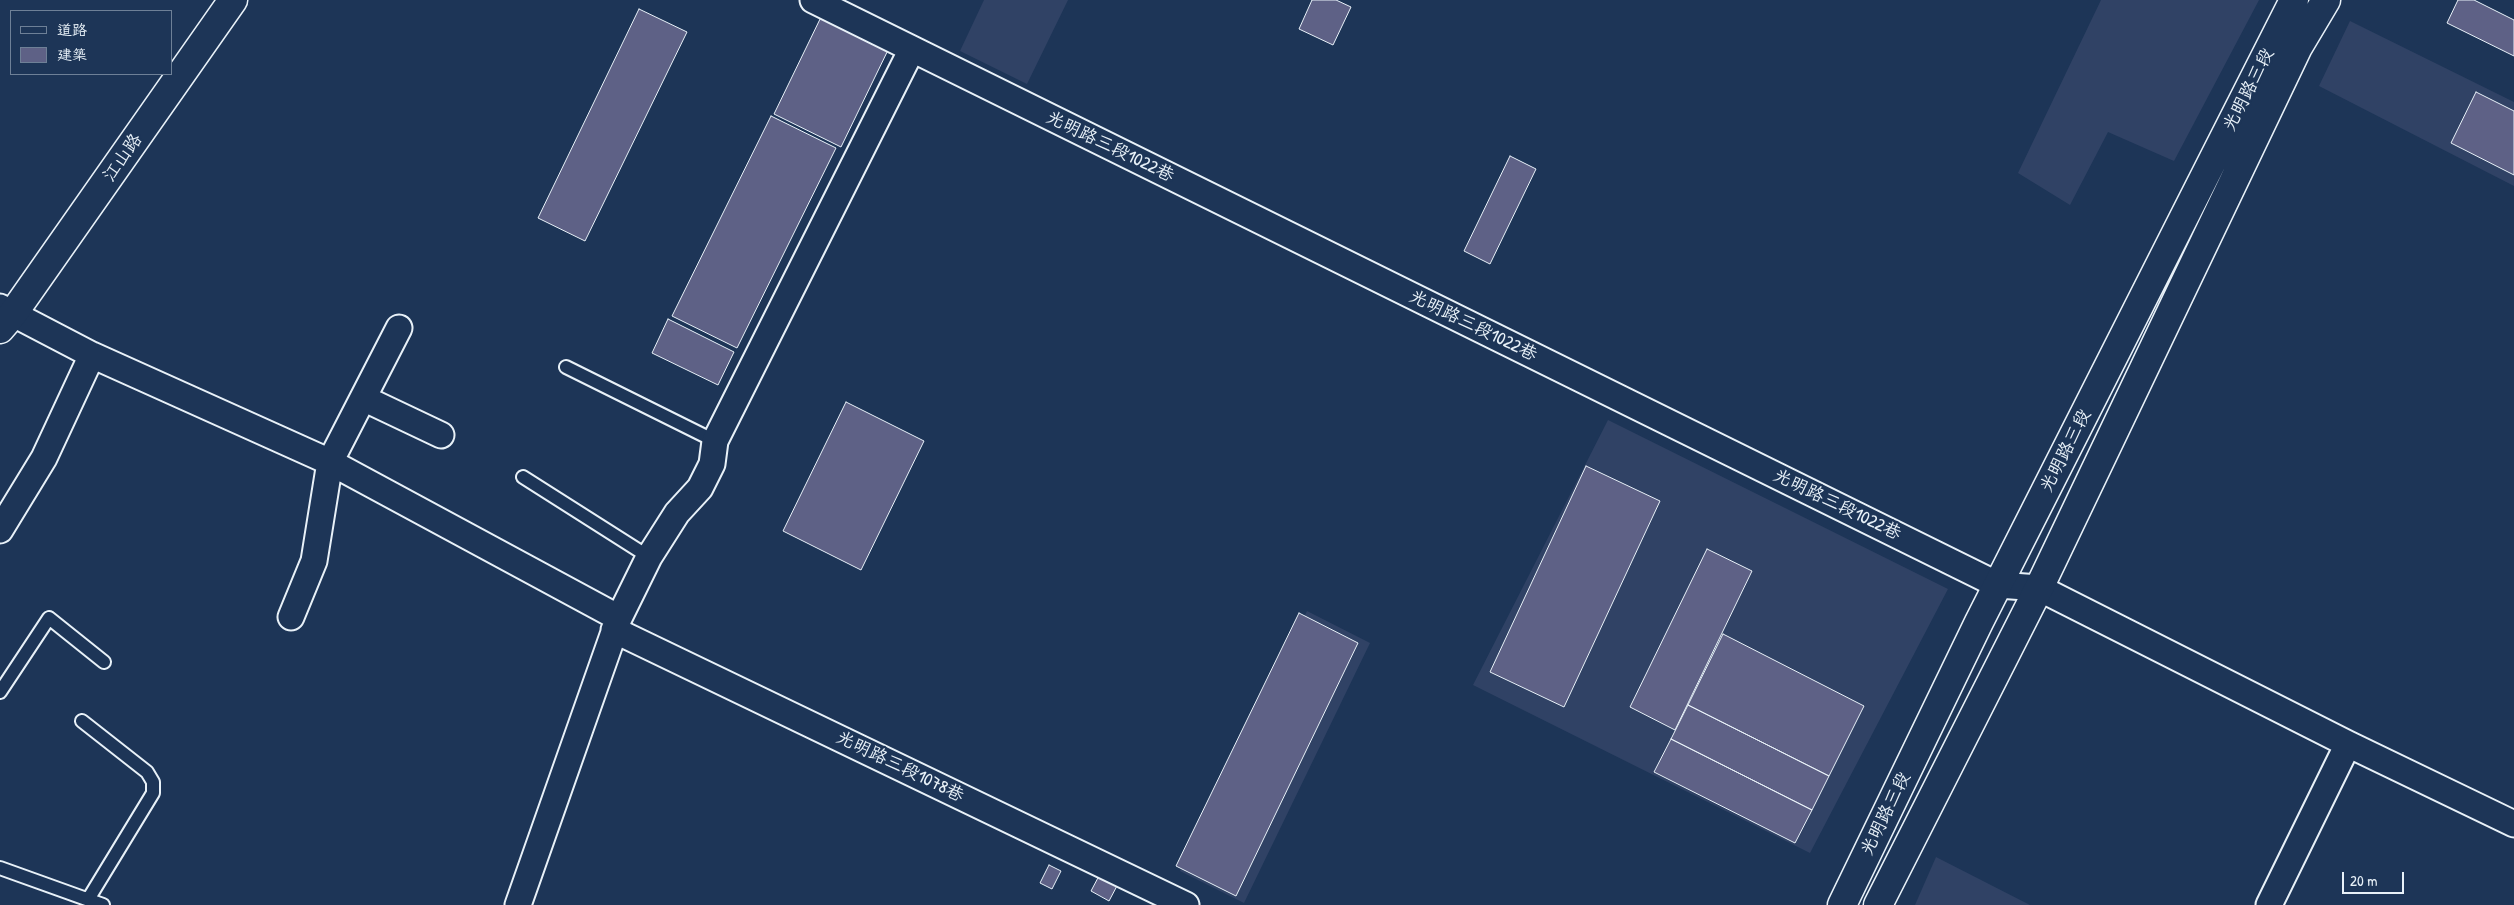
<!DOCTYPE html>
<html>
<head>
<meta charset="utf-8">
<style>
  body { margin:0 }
  #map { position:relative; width:2514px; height:905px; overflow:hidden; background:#1d3557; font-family:"Patrick Hand","LXGW WenKai TC",sans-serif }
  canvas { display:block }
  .legend { position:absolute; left:10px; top:10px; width:162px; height:65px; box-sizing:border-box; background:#1d3557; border:1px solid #6e8097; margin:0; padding:6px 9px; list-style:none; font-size:15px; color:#e8f1f8 }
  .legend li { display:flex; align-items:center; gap:10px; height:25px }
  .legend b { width:25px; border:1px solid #6e8097 }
  .scale { position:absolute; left:2342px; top:872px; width:62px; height:22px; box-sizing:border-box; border:2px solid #e8f1f8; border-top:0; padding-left:6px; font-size:15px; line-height:18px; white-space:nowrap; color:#e8f1f8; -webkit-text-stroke:4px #1d3557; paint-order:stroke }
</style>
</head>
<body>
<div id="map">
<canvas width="2514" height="905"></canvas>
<ul class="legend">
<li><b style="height:6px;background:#1d3557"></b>道路</li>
<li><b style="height:14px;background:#5e6186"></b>建築</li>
</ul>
<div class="scale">20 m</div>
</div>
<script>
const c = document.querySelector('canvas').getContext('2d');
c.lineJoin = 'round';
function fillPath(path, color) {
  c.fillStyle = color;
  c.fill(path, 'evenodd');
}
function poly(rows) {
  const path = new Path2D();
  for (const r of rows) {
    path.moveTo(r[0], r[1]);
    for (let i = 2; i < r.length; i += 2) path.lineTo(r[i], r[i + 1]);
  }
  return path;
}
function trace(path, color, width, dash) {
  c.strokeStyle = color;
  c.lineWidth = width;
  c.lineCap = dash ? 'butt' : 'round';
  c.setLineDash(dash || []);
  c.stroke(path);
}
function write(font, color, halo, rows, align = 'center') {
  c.font = font + ' "Patrick Hand","LXGW WenKai TC",sans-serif';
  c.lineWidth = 4.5;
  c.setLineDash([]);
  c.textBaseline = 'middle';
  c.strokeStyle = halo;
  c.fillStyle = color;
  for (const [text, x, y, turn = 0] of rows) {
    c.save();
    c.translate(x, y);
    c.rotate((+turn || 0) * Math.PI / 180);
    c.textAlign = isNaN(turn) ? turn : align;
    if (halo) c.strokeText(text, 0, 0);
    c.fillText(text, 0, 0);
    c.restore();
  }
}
const built = poly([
  [984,0,1068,0,1027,84,960,51],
  [2101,0,2259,0,2174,161,2108,132,2070,205,2018,173],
  [2350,21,2514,102,2514,186,2319,86],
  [1608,420,1948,589,1810,853,1473,685],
  [1307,611,1370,643,1244,903,1180,871],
  [1936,857,2030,905,1915,905]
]);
const building = poly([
  [1312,0,1336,0,1351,7,1333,45,1299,29,1312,0],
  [2458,0,2474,0,2514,20,2514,56,2447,23,2458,0],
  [639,9,687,32,585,241,538,218,639,9],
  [823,13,890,46,841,147,774,114,823,13],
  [2476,92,2514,111,2514,175,2451,143,2476,92],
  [771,116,836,148,737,348,672,316,771,116],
  [1510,156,1536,169,1490,264,1464,251,1510,156],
  [668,319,734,352,718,385,652,353,668,319],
  [846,402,924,441,861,570,783,531,846,402],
  [1586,466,1660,501,1564,707,1490,672,1586,466],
  [1707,549,1752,571,1675,730,1630,707,1707,549],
  [1299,613,1358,643,1236,896,1176,866,1299,613],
  [1723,634,1864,706,1829,776,1688,705,1723,634],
  [1688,705,1829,776,1812,810,1671,739,1688,705],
  [1671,739,1812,810,1795,843,1654,772,1671,739],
  [1049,865,1061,871,1052,889,1040,883,1049,865],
  [1100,874,1118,884,1109,901,1091,891,1100,874]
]);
const service = poly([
  [566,367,715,441],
  [523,477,649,557],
  [0,692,49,618,104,662],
  [82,721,147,772,153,782,153,793,89,898],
  [0,868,103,905]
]);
const minor = poly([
  [813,0,1998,585,2039,588,2348,744,2514,824],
  [0,307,92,355,330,462,619,618],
  [363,398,441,435],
  [0,530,44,458,92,355],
  [291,617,314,561,330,462,399,328],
  [614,630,1186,905],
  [518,905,619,618,649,557,677,513,700,488,712,464,715,441,912,49],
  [2269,905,2348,744]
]);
const tertiary = poly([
  [0,329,12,315,233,0],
  [1842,905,1979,622,2294,0],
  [1878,905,2039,588,2298,47,2326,0]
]);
const streetNames = [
  ["光明路三段",2249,90,-63],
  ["光明路三段1022巷",1110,147,26],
  ["江山路",123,158,-55],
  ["光明路三段1022巷",1473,326,26],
  ["光明路三段",2066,451,-63],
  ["光明路三段1022巷",1837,505,26],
  ["光明路三段1078巷",900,767,26],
  ["光明路三段",1886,814,-64]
];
fillPath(built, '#304265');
fillPath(building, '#5e6186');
trace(building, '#e8f1f8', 1);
trace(service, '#e8f1f8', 16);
trace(minor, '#e8f1f8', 29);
trace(tertiary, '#e8f1f8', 31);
trace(service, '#1d3557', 12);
trace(minor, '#1d3557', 25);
trace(tertiary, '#1d3557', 28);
write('18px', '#e8f1f8', '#1d3557', streetNames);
</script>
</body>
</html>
